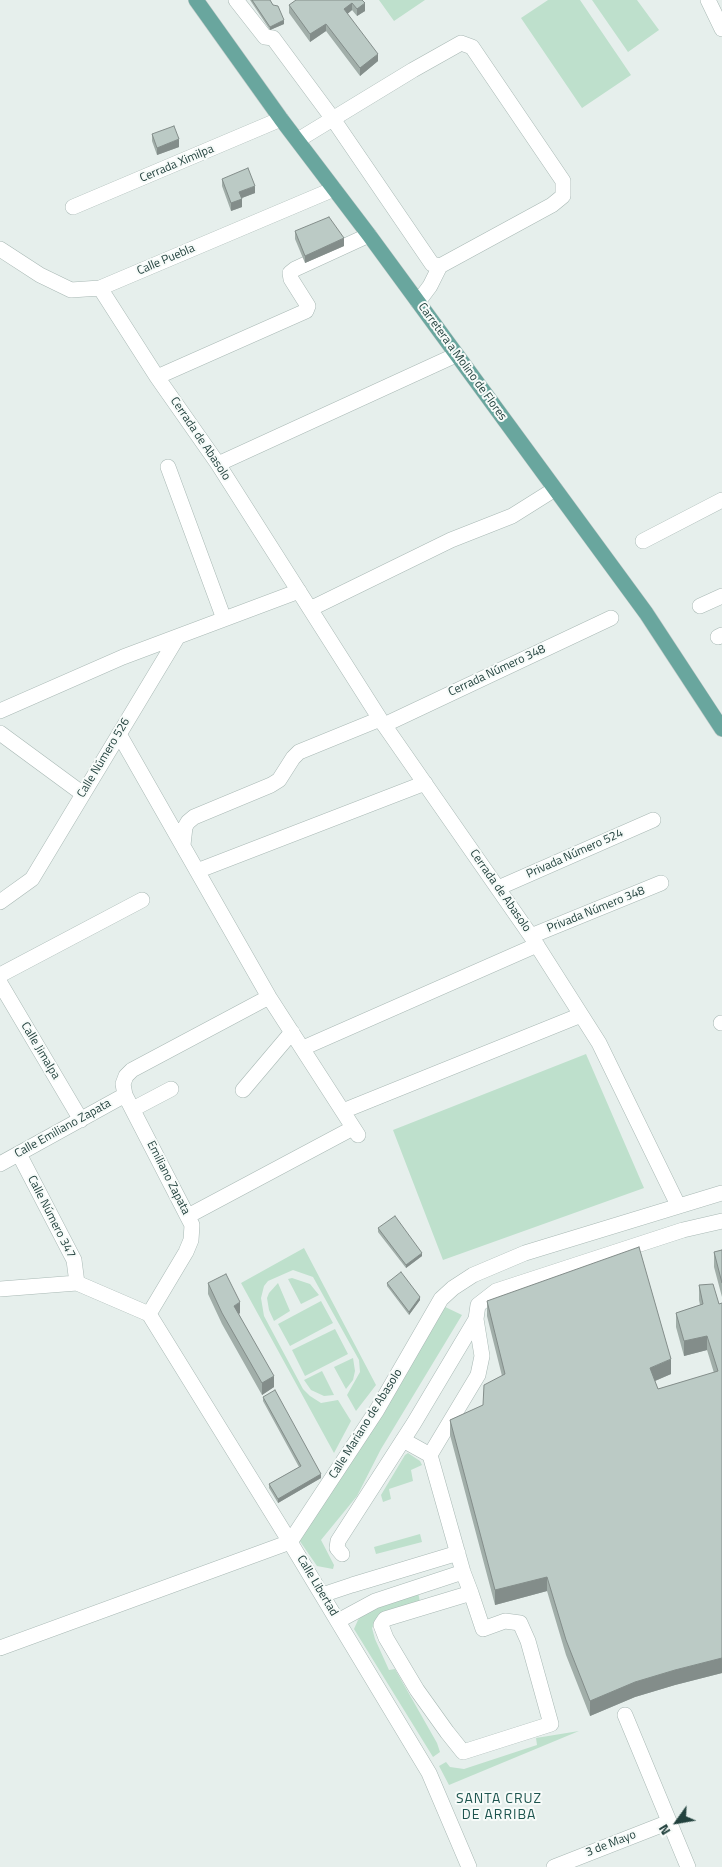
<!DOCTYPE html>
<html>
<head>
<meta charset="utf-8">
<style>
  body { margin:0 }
  #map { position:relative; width:722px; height:1867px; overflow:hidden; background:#e6efec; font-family:"Titillium Web",sans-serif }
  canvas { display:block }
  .north { position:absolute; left:652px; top:1797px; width:50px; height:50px; -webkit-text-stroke:4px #f7fbf9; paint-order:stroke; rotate:238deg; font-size:14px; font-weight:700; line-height:20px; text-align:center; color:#23423e }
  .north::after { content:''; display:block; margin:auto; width:18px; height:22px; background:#23423e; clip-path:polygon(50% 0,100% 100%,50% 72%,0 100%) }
</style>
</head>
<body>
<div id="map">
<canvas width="722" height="1867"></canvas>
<div class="north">N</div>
</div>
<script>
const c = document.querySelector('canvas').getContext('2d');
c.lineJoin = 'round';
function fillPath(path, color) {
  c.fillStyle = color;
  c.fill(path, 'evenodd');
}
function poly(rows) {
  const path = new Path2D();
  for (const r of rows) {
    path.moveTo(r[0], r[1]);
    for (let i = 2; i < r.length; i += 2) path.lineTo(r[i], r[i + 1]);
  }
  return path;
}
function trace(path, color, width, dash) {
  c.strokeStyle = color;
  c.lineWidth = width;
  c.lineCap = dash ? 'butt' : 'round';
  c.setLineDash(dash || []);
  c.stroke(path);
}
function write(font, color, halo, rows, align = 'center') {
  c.font = font + ' "Titillium Web",sans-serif';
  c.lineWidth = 4;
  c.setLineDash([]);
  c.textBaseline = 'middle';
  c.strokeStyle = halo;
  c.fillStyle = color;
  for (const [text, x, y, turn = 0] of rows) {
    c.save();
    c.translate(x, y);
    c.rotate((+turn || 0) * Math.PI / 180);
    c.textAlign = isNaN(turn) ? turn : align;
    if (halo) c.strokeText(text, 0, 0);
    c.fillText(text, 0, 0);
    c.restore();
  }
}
const green = poly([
  [379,0,425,0,394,21],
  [548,0,580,0,631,75,582,108,521,18],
  [592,0,637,0,659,30,628,52],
  [586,1054,644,1188,443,1260,393,1130],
  [304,1248,376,1385,356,1411,347,1395,360,1372,359,1360,313,1277,293,1270,268,1281,264,1286,261,1298,264,1316,303,1389,310,1396,321,1403,338,1400,351,1421,334,1453,241,1283],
  [292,1278,310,1284,319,1295,301,1304,288,1279],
  [278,1283,290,1311,274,1321,269,1310,267,1298,269,1293],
  [321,1301,333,1323,290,1346,278,1324],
  [441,1305,462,1315,381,1449,357,1496,321,1540,334,1565,333,1569,317,1566,297,1537],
  [335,1329,348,1354,305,1376,292,1350],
  [353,1358,355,1371,353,1380,346,1389,334,1367],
  [322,1371,334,1395,324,1396,311,1390,304,1380],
  [408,1453,420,1461,422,1465,411,1470,413,1481,389,1489,391,1499,383,1502,381,1495,405,1455],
  [420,1534,422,1542,376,1554,374,1547],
  [418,1592,420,1602,377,1620,372,1628,375,1639,389,1670,395,1669,437,1743,440,1752,433,1757,354,1629,358,1620,365,1611],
  [579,1731,449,1785,439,1766,446,1762,450,1767,464,1769,537,1745,536,1738]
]);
const minor = poly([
  [236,0,265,37,273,38,333,119,432,264,440,266],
  [708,0,722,29],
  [298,140,413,70,461,43,472,47,563,181,563,196,552,205,440,266,430,286,418,302],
  [73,207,281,119],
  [0,249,40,275,71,290,100,288,334,189],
  [100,288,157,377,218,464,380,719,531,936,599,1043,678,1205],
  [157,377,306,311,308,306,291,279,290,273,295,269,369,235],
  [218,464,456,355],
  [168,467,224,619],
  [643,541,722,500],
  [700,606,722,596],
  [310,609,451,540,512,516,555,489],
  [718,637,722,635],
  [0,711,123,657,299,591],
  [384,725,611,618],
  [0,733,83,794],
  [119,734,269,997,358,1135],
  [183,845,185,827,188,822,194,817,271,785,279,780,293,758,299,752,380,719],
  [197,871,425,783],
  [498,888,653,820],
  [0,902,32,879,177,638],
  [531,936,661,883],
  [0,975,142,900],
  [0,983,81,1120],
  [721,1023,722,1023],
  [303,1048,537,945],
  [243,1090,292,1032],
  [133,1109,171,1089],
  [343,1111,581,1015],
  [19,1154,74,1260,77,1283],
  [0,1164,125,1095],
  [188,1216,353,1128],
  [0,1289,77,1283,149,1314],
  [149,1314,290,1542,429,1773,469,1867],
  [149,1314,186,1252,191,1240,192,1225,125,1095,123,1084,126,1076,132,1070,269,997],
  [403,1440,430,1455],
  [342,1554,337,1548,338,1541,414,1423,476,1319],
  [471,1593,385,1619,381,1625,386,1638,417,1690,447,1732,463,1752,551,1724,528,1641,520,1623,505,1621,483,1629,471,1593,463,1572,430,1455,478,1375,482,1356,476,1319,478,1305,496,1291,683,1230,722,1221],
  [322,1595,352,1585,458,1553],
  [338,1621,375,1601,463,1572],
  [0,1648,290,1542,377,1410,441,1299,453,1288,473,1275,525,1253,722,1193],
  [625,1715,688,1867],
  [554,1867,669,1822]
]);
const major = poly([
  [196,0,281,119,369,235,646,613,722,729]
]);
const wall = poly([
  [250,0,270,0,284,24,270,30],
  [362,0,365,11,357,16,352,10,347,14,378,61,360,76,326,31,310,42,289,13,289,5],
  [152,134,179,147,157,155,152,141],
  [222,179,255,193,242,198,242,207,231,211,222,186],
  [295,231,344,246,305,263,295,239],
  [378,1228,422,1256,406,1268,378,1232],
  [722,1250,722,1297,714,1267,714,1252],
  [208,1283,240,1313,239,1314,274,1387,262,1395,222,1324,208,1294],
  [387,1283,420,1300,409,1315,387,1286],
  [699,1285,719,1304,722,1673,675,1685,635,1697,590,1716,566,1655,547,1591,495,1605,450,1435,450,1420,483,1405,502,1376,487,1316,487,1301,671,1374,655,1381,658,1389,714,1373,707,1350,684,1356,676,1327,676,1313,700,1305,699,1300],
  [263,1397,321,1478,278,1503,269,1488,269,1484,299,1467,263,1401]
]);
const shadedWall = poly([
  [352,3,352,10,344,17,344,9],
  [365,3,365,11,357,16,357,9],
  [284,20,284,24,270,30,270,27],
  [326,24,326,31,310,42,310,34],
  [378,54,378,61,360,76,360,68],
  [179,139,179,147,157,155,157,148],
  [255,186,255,193,239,199,239,192],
  [242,199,242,207,231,211,231,203],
  [344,238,344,246,305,263,305,256],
  [422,1253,422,1256,406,1268,406,1265],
  [420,1297,420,1300,409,1315,409,1312],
  [240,1302,240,1313,234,1317,234,1306],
  [707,1336,707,1350,684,1356,684,1341],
  [671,1359,671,1374,650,1383,650,1368],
  [274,1376,274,1387,262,1395,262,1383],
  [321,1474,321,1478,278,1503,278,1499],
  [547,1577,547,1591,495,1605,495,1590],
  [722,1658,722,1673,675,1685,635,1697,590,1716,590,1701,635,1682,675,1670]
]);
const building = poly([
  [252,0,270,0,273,5,278,6,284,20,270,27,252,0],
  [296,0,362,0,365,3,357,9,352,3,344,9,378,54,360,68,326,24,310,34,289,5,296,0],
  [174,126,179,139,157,148,152,134,174,126],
  [248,168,255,186,239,192,242,199,231,203,222,179,248,168],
  [329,217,344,238,305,256,295,231,329,217],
  [395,1216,422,1253,406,1265,378,1228,395,1216],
  [639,1247,671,1359,650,1368,658,1389,718,1371,707,1336,684,1341,676,1313,703,1304,699,1285,713,1284,719,1304,722,1303,722,1658,675,1670,635,1682,590,1701,566,1640,547,1577,495,1590,450,1420,483,1405,484,1385,505,1374,487,1301,639,1247],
  [722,1250,722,1283,714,1252,722,1250],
  [401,1272,420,1297,409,1312,387,1283,401,1272],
  [226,1274,240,1302,234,1306,274,1376,262,1383,222,1313,208,1283,226,1274],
  [275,1390,321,1474,278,1499,269,1484,301,1466,263,1397,275,1390]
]);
const streetNames = [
  ["Cerrada Ximilpa",177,164,-23],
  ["Calle Puebla",166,260,-23],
  ["Carretera a Molino de Flores",462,362,54],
  ["Cerrada de Abasolo",200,439,56],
  ["Cerrada Número 348",497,671,-25],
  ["Calle Número 526",104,758,-59],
  ["Privada Número 524",575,854,-24],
  ["Cerrada de Abasolo",500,891,55],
  ["Privada Número 348",596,910,-22],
  ["Calle Jimalpa",40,1051,59],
  ["Calle Emiliano Zapata",63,1129,-29],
  ["Emiliano Zapata",168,1178,63],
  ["Calle Número 347",51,1217,63],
  ["Calle Mariano de Abasolo",366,1424,-58],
  ["Calle Libertad",317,1586,59],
  ["3 de Mayo",611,1844,-21]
];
const neighbourhoodNames = [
  ["SANTA CRUZ",499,1800],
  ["DE ARRIBA",499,1816]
];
fillPath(green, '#bee0cc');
trace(minor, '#a8b8b4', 16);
trace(major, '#c1cac9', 16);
trace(minor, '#fff', 15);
trace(major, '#69a69e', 15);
fillPath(wall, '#a1aea9');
fillPath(shadedWall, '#838d8a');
fillPath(building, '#bbcac5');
trace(building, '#838d8a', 1);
write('12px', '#23423e', '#f7fbf9', streetNames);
c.letterSpacing = '1px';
write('14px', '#1e554f', '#f7fbf9', neighbourhoodNames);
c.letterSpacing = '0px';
</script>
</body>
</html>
